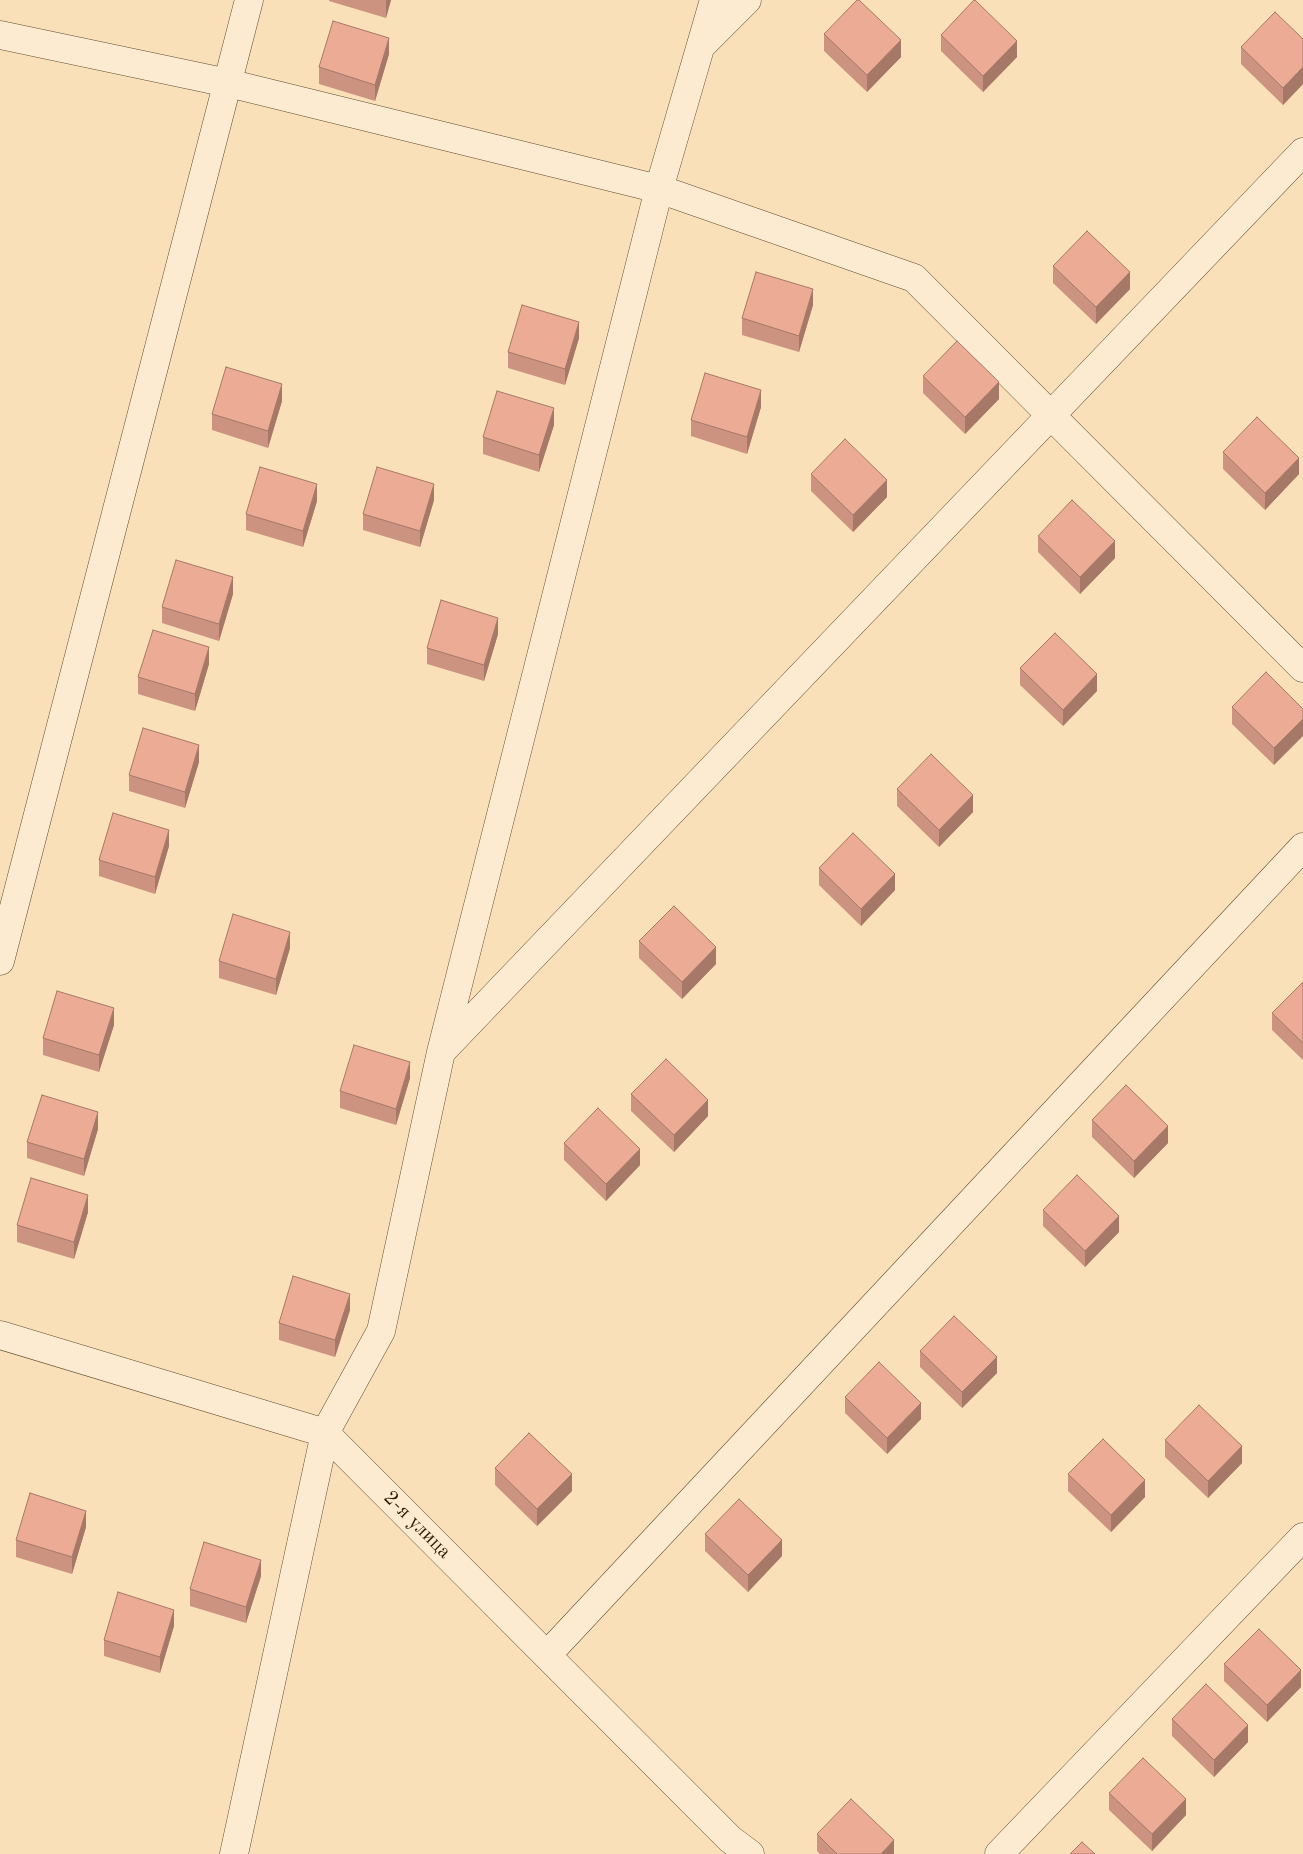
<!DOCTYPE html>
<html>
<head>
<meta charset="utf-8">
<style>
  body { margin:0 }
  canvas { display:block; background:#fae0b8 }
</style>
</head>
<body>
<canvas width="1303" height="1854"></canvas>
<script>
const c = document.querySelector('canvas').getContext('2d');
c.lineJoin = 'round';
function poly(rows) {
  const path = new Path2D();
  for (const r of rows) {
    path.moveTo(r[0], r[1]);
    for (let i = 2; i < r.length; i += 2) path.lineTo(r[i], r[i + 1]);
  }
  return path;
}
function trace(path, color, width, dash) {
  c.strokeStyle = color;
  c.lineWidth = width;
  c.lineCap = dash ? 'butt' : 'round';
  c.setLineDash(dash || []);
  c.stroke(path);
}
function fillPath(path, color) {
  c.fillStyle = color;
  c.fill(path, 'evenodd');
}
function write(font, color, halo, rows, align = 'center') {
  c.font = font + ' "Old Standard TT",serif';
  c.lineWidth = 5;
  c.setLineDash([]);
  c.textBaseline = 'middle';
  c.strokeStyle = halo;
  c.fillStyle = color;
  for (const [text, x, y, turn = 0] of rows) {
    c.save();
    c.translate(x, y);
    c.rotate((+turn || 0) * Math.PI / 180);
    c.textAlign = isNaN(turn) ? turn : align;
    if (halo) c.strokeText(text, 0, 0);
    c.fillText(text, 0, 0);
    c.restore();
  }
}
const minor = poly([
  [0,35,228,83,659,189,914,278,1303,668],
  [702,45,747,0],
  [0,961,249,0],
  [442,1051,1303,152],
  [0,1335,325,1433,730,1839,750,1854],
  [547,1655,1303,847],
  [234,1854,325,1433,381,1331,441,1052,659,189,714,0],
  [999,1854,1303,1537]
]);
const wall = poly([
  [329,0,391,0,386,18,329,1],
  [824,34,901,57,867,92,824,51],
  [941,35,1017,57,983,92,941,51],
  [1303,39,1303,84,1283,105,1241,64,1241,47],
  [389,54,375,101,319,84,319,67],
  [1053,266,1130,289,1096,324,1053,283],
  [813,305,799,352,742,335,742,318],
  [579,338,565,385,508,368,508,352],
  [923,376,999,399,965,434,923,393],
  [282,401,268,448,212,430,212,414],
  [761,407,747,454,691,436,691,420],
  [554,425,539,472,483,454,483,437],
  [1223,452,1299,474,1265,510,1223,469],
  [811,474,887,497,853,532,811,491],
  [434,500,420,547,363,530,363,514],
  [317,501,303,547,246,530,246,514],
  [1038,536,1115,558,1080,594,1038,552],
  [233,594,219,641,162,623,162,607],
  [498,634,484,681,427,664,427,648],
  [209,664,195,711,138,694,138,677],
  [1020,668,1097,691,1063,726,1020,685],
  [1232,707,1303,709,1274,765,1232,724],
  [199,762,185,808,129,791,129,775],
  [897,789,973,812,939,847,897,806],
  [169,846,155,894,99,876,99,860],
  [819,868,895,890,861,926,819,885],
  [639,941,716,964,682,999,639,958],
  [290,948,276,995,219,978,219,961],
  [1303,982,1303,1060,1272,1030,1272,1013],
  [114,1025,99,1072,43,1055,43,1038],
  [410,1078,396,1125,340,1108,340,1091],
  [631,1094,708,1116,674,1152,631,1111],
  [1092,1120,1168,1143,1134,1178,1092,1137],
  [98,1129,84,1176,27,1158,27,1142],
  [564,1143,640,1165,606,1201,564,1160],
  [1043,1210,1119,1232,1085,1267,1043,1226],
  [88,1212,74,1259,17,1242,17,1225],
  [350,1310,335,1357,279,1340,279,1323],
  [920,1351,997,1373,962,1408,920,1367],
  [845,1397,921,1419,887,1454,845,1413],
  [1165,1440,1242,1463,1208,1498,1165,1457],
  [495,1468,572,1491,537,1526,495,1485],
  [1068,1474,1145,1497,1111,1532,1068,1491],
  [86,1527,72,1574,16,1557,16,1540],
  [705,1534,782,1556,748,1592,705,1551],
  [261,1576,246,1623,190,1606,190,1589],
  [174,1626,160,1673,104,1656,104,1640],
  [1224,1664,1301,1687,1267,1722,1224,1681],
  [1172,1719,1248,1742,1214,1777,1172,1736],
  [1109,1793,1186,1815,1152,1851,1109,1810],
  [817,1834,894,1854,820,1854,817,1851]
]);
const shadedWall = poly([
  [386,0,391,0,386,18],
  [389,38,389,54,375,101,375,85],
  [901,40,901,57,867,92,867,75],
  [1017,41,1017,57,983,92,983,76],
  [1303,67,1303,84,1283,105,1283,88],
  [1130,272,1130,289,1096,324,1096,307],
  [813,289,813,305,799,352,799,336],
  [579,322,579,338,565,385,565,369],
  [999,382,999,399,965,434,965,417],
  [282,384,282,401,268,448,268,431],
  [761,390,761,407,747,454,747,437],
  [554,408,554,425,539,472,539,455],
  [1299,458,1299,474,1265,510,1265,493],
  [887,480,887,497,853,532,853,515],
  [317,484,317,501,303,547,303,531],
  [434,484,434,500,420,547,420,531],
  [1115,541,1115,558,1080,594,1080,577],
  [233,577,233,594,219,641,219,624],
  [498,618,498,634,484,681,484,665],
  [209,647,209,664,195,711,195,694],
  [1097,674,1097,691,1063,726,1063,710],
  [1303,719,1303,736,1274,765,1274,748],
  [199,745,199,762,185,808,185,792],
  [973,795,973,812,939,847,939,830],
  [169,830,169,846,155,894,155,877],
  [895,874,895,890,861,926,861,909],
  [290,932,290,948,276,995,276,979],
  [716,947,716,964,682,999,682,982],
  [114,1008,114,1025,99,1072,99,1055],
  [410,1062,410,1078,396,1125,396,1109],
  [708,1100,708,1116,674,1152,674,1135],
  [98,1112,98,1129,84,1176,84,1159],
  [1168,1126,1168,1143,1134,1178,1134,1161],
  [640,1149,640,1165,606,1201,606,1184],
  [88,1195,88,1212,74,1259,74,1242],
  [1119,1216,1119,1232,1085,1267,1085,1251],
  [350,1294,350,1310,335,1357,335,1340],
  [997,1357,997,1373,962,1408,962,1392],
  [921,1403,921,1419,887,1454,887,1438],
  [1242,1446,1242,1463,1208,1498,1208,1481],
  [572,1474,572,1491,537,1526,537,1509],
  [1145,1480,1145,1497,1111,1532,1111,1515],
  [86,1511,86,1527,72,1574,72,1557],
  [782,1540,782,1556,748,1592,748,1575],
  [261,1560,261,1576,246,1623,246,1607],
  [174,1610,174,1626,160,1673,160,1657],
  [1301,1670,1301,1687,1267,1722,1267,1705],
  [1248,1725,1248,1742,1214,1777,1214,1760],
  [1186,1799,1186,1815,1152,1851,1152,1834],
  [894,1840,894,1854,881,1854]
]);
const building = poly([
  [857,0,859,0,901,40,867,75,824,34,857,0],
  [974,0,975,0,1017,41,983,76,941,35,974,0],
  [1275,12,1303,39,1303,67,1283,88,1241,47,1275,12],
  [333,21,389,38,375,85,319,67,333,21],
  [1087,231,1130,272,1096,307,1053,266,1087,231],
  [756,272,813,289,799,336,742,318,756,272],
  [522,305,579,322,565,369,508,352,522,305],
  [957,341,999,382,965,417,923,376,957,341],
  [226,367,282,384,268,431,212,414,226,367],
  [705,373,761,390,747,437,691,420,705,373],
  [497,391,554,408,539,455,483,437,497,391],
  [1257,417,1299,458,1265,493,1223,452,1257,417],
  [845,439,887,480,853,515,811,474,845,439],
  [260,467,317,484,303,531,246,514,260,467],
  [377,467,434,484,420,531,363,514,377,467],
  [1072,500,1115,541,1080,577,1038,536,1072,500],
  [176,560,233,577,219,624,162,607,176,560],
  [441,600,498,618,484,665,427,648,441,600],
  [153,630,209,647,195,694,138,677,153,630],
  [1055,633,1097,674,1063,710,1020,668,1055,633],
  [1266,672,1303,709,1303,719,1274,748,1232,707,1266,672],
  [143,728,199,745,185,792,129,775,143,728],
  [931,754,973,795,939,830,897,789,931,754],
  [113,813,169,830,155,877,99,860,113,813],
  [853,833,895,874,861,909,819,868,853,833],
  [674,906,716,947,682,982,639,941,674,906],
  [233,914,290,932,276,979,219,961,233,914],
  [1303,982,1303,1043,1272,1013,1303,982],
  [57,991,114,1008,99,1055,43,1038,57,991],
  [354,1045,410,1062,396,1109,340,1091,354,1045],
  [666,1059,708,1100,674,1135,631,1094,666,1059],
  [1126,1085,1168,1126,1134,1161,1092,1120,1126,1085],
  [42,1095,98,1112,84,1159,27,1142,42,1095],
  [598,1108,640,1149,606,1184,564,1143,598,1108],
  [1077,1175,1119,1216,1085,1251,1043,1210,1077,1175],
  [31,1178,88,1195,74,1242,17,1225,31,1178],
  [293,1276,350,1294,335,1340,279,1323,293,1276],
  [954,1316,997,1357,962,1392,920,1351,954,1316],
  [879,1362,921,1403,887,1438,845,1397,879,1362],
  [1199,1405,1242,1446,1208,1481,1165,1440,1199,1405],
  [529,1433,572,1474,537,1509,495,1468,529,1433],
  [1103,1439,1145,1480,1111,1515,1068,1474,1103,1439],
  [30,1493,86,1511,72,1557,16,1540,30,1493],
  [739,1499,782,1540,748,1575,705,1534,739,1499],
  [204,1542,261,1560,246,1607,190,1589,204,1542],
  [118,1592,174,1610,160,1657,104,1640,118,1592],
  [1259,1629,1301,1670,1267,1705,1224,1664,1259,1629],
  [1206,1684,1248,1725,1214,1760,1172,1719,1206,1684],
  [1143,1758,1186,1799,1152,1834,1109,1793,1143,1758],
  [851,1799,894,1840,881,1854,837,1854,817,1834,851,1799],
  [1082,1842,1095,1854,1070,1854,1082,1842]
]);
const streetNames = [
  ["2-я улица",417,1525,45]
];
trace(minor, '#604c30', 29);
trace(minor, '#fcebd1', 28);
fillPath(wall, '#cb9380');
fillPath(shadedWall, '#a57868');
fillPath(building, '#ecab95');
trace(building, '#a57868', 1);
write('20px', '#2c1b03', '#fcebd1', streetNames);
</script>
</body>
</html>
